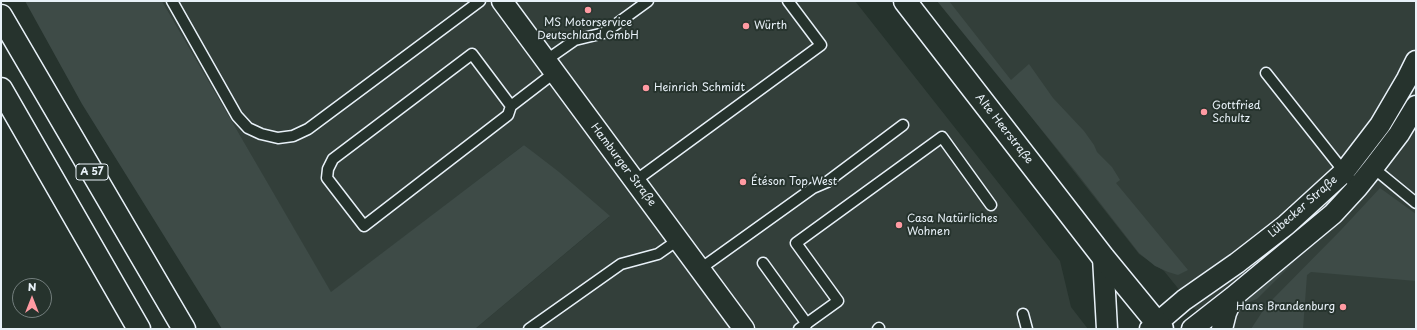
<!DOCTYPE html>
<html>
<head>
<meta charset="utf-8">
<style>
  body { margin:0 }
  #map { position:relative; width:1417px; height:330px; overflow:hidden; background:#26332d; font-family:"Playpen Sans",sans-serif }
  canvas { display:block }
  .frame { position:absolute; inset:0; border:2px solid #e8f1f8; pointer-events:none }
  .north { position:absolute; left:12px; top:278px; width:40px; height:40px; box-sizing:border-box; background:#26332d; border:1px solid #747f7e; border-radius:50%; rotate:0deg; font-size:11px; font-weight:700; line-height:16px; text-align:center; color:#e8f1f8 }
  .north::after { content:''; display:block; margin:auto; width:14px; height:18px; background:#ff9aa2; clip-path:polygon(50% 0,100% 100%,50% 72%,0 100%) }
</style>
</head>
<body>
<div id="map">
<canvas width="1417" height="330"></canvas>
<div class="frame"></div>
<div class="north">N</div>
</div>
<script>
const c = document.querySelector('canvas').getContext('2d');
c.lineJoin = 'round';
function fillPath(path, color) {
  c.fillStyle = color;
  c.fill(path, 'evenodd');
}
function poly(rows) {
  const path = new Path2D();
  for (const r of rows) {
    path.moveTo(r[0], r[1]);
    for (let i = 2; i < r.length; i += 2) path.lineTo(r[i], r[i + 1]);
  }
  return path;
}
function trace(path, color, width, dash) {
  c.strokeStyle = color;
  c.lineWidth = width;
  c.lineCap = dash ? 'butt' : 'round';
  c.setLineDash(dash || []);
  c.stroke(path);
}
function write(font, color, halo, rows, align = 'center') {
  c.font = font + ' "Playpen Sans",sans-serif';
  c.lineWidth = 4;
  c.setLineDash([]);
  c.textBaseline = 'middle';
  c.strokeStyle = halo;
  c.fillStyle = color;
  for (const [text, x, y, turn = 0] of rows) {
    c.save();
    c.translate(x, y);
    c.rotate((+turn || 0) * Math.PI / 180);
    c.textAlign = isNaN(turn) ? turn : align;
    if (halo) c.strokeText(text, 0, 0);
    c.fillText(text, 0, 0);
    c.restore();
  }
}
const built = poly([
  [162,1,855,1,1060,261,1071,307,1088,329,475,329,609,217,524,145,331,293],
  [940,1,1416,1,1416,329,1211,329,1164,271,1139,254]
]);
const green = poly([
  [25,1,162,1,331,292,524,145,559,172,610,216,475,329,222,329,82,104],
  [937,1,949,1,1011,80,1029,64,1053,98,1084,131,1094,145,1097,152,1112,167,1120,180,1116,183,1188,270,1178,275,1168,272,1155,266,1139,253,1076,172],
  [1380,188,1416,214,1416,281,1311,272,1307,275,1303,329,1251,329,1266,306,1341,230],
  [1327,229,1257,299,1244,304,1243,302,1252,293]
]);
const lane = poly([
  [172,1,237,116,248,128,261,134,278,138,293,136,308,129,480,1],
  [545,61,575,40,604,33,648,1],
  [1266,73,1357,188],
  [511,106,472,54,333,159,328,169,327,178,364,226,508,115,511,106,554,73],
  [1371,166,1416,203],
  [635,181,821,45,788,1],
  [763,263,807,324],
  [700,269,813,188,827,182,903,125],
  [1023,314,1027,329],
  [529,329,621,264,658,254,678,240],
  [799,329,838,301,796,243,942,137,991,205],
  [878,329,879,328]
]);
const street = poly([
  [502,1,744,329],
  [1103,257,1107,329],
  [1150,329,1184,300,1237,263,1286,225,1344,172,1380,125,1407,79,1416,61],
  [1192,329,1233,297,1333,214,1357,188,1373,168,1399,134,1416,106],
  [1222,329,1226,313,1233,297]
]);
const secondary = poly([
  [905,1,1103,257,1162,329]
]);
const highway = poly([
  [1,16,184,329],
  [1,89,139,329]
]);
const markers = [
  [588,10,4,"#ff9aa2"],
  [746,26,4,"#ff9aa2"],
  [646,88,4,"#ff9aa2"],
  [1204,112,4,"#ff9aa2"],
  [743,182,4,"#ff9aa2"],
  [899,225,4,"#ff9aa2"],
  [1343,307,4,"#ff9aa2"]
];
const shields = [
  [92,172,32]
];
const shieldNames = [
  ["A 57",92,172]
];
const poiNames = [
  ["MS Motorservice",588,23,"center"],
  ["Deutschland GmbH",588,36,"center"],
  ["Würth",754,26],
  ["Heinrich Schmidt",654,88],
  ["Gottfried",1212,106],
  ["Schultz",1212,119],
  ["Étéson Top West",751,182],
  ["Casa Natürliches",907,219],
  ["Wohnen",907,232],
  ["Hans Brandenburg",1335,307,"right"]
];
const streetNames = [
  ["Alte Heerstraße",1004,129,52],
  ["Hamburger Straße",623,165,53],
  ["Lübecker Straße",1303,207,-41]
];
fillPath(built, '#333f3a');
fillPath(green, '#3e4b47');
trace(lane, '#e8f1f8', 13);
trace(street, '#e8f1f8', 23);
trace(secondary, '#e8f1f8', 25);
trace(highway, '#e8f1f8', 25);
trace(lane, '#26332d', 10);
trace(street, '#26332d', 20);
trace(secondary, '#26332d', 22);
trace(highway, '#26332d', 22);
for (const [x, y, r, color] of markers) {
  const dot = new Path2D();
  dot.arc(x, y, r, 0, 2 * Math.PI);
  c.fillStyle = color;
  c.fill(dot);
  trace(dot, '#26332d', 1.5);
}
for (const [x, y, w] of shields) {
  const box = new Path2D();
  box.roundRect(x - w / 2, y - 8, w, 16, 3);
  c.fillStyle = '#26332d';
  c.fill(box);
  trace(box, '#e8f1f8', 1);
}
write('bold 10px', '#e8f1f8', null, shieldNames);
write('11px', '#e8f1f8', '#26332d', poiNames, 'left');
write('11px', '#e8f1f8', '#26332d', streetNames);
</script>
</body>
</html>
